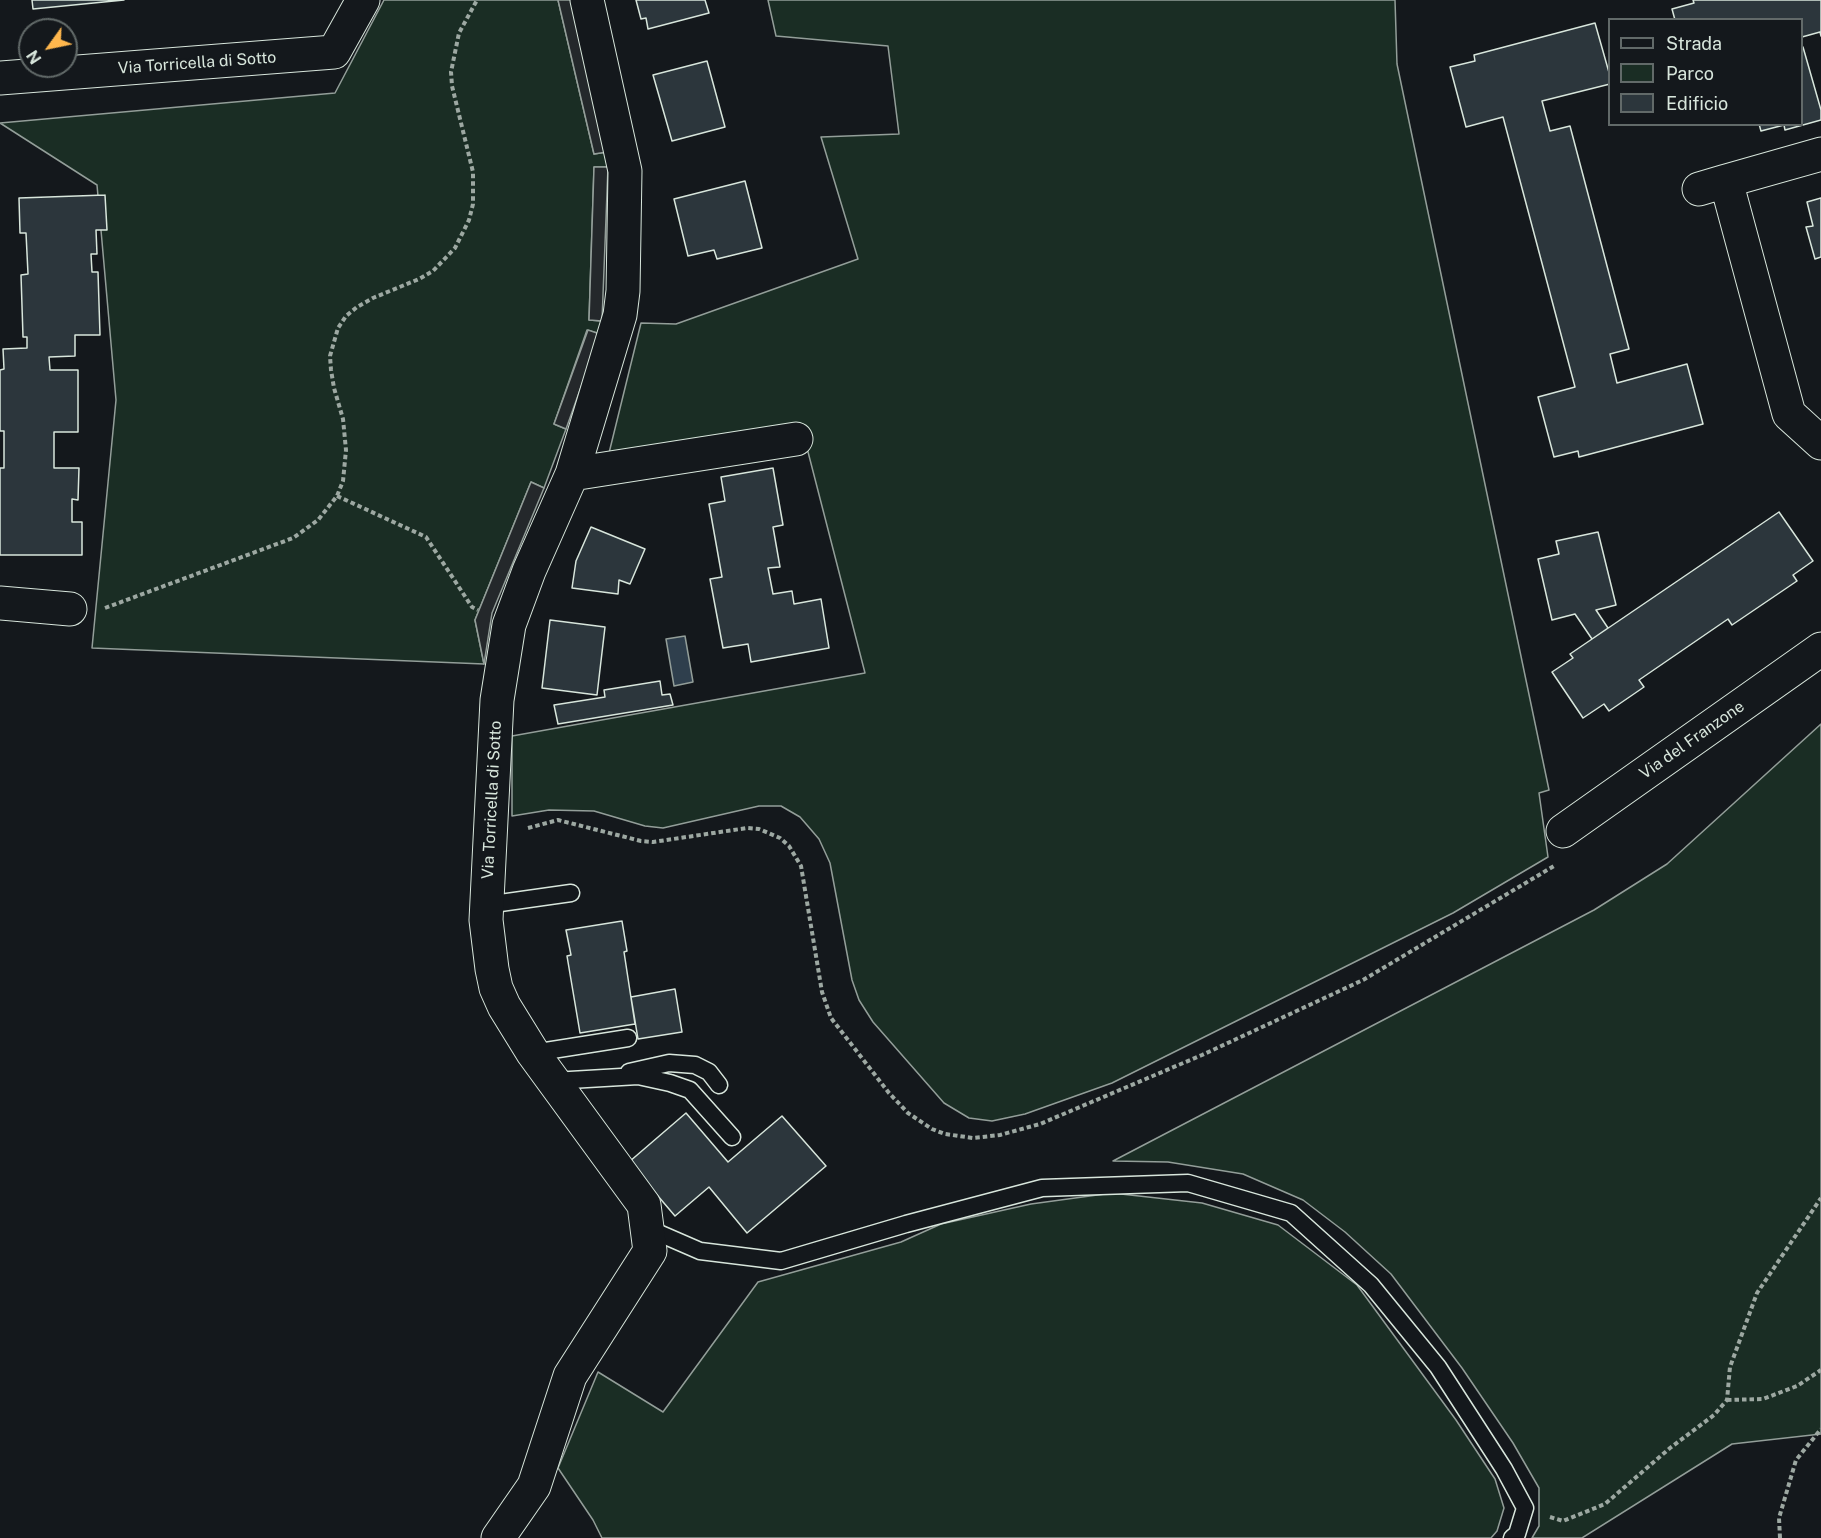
<!DOCTYPE html>
<html>
<head>
<meta charset="utf-8">
<style>
  body { margin:0 }
  #map { position:relative; width:1821px; height:1538px; overflow:hidden; background:#14181c; font-family:"Public Sans",sans-serif }
  canvas { display:block }
  .legend { position:absolute; left:1608px; top:18px; width:195px; height:108px; box-sizing:border-box; background:#14181c; border:2px solid #626a69; margin:0; padding:8px 10px; list-style:none; font-size:18px; color:#d8e6dc }
  .legend li { display:flex; align-items:center; gap:12px; height:30px }
  .legend b { width:30px; border:2px solid #626a69 }
  .north { position:absolute; left:18px; top:18px; width:60px; height:60px; box-sizing:border-box; background:#14181c; border:2px solid #626a69; border-radius:50%; rotate:237deg; font-size:16px; font-weight:700; line-height:24px; text-align:center; color:#d8e6dc }
  .north::after { content:''; display:block; margin:auto; width:21px; height:27px; background:#ffb74d; clip-path:polygon(50% 0,100% 100%,50% 72%,0 100%) }
</style>
</head>
<body>
<div id="map">
<canvas width="1821" height="1538"></canvas>
<ul class="legend">
<li><b style="height:8px;background:#14181c"></b>Strada</li>
<li><b style="height:16px;background:#1a2d24"></b>Parco</li>
<li><b style="height:16px;background:#2c363c"></b>Edificio</li>
</ul>
<div class="north">N</div>
</div>
<script>
const c = document.querySelector('canvas').getContext('2d');
c.lineJoin = 'round';
function fillPath(path, color) {
  c.fillStyle = color;
  c.fill(path, 'evenodd');
}
function poly(rows) {
  const path = new Path2D();
  for (const r of rows) {
    path.moveTo(r[0], r[1]);
    for (let i = 2; i < r.length; i += 2) path.lineTo(r[i], r[i + 1]);
  }
  return path;
}
function trace(path, color, width, dash) {
  c.strokeStyle = color;
  c.lineWidth = width;
  c.lineCap = dash ? 'butt' : 'round';
  c.setLineDash(dash || []);
  c.stroke(path);
}
function write(font, color, halo, rows, align = 'center') {
  c.font = font + ' "Public Sans",sans-serif';
  c.lineWidth = 4.5;
  c.setLineDash([]);
  c.textBaseline = 'middle';
  c.strokeStyle = halo;
  c.fillStyle = color;
  for (const [text, x, y, turn = 0] of rows) {
    c.save();
    c.translate(x, y);
    c.rotate((+turn || 0) * Math.PI / 180);
    c.textAlign = isNaN(turn) ? turn : align;
    if (halo) c.strokeText(text, 0, 0);
    c.fillText(text, 0, 0);
    c.restore();
  }
}
const green = poly([
  [384,0,558,0,594,154,607,152,608,167,594,167,589,320,602,321,600,334,587,330,554,424,566,429,544,488,531,482,475,620,484,664,92,648,116,400,97,185,0,123,335,93,384,0],
  [768,0,1395,0,1397,64,1549,790,1539,793,1548,857,1453,913,1112,1083,1025,1114,992,1121,969,1118,944,1103,873,1022,859,1000,852,980,830,863,819,839,800,817,781,806,759,806,663,828,645,826,594,811,549,810,512,816,512,736,865,673,807,448,609,453,641,323,676,324,858,259,821,137,899,134,888,46,776,36,768,0],
  [1821,724,1821,1434,1732,1444,1582,1538,1532,1538,1539,1526,1539,1488,1513,1443,1462,1368,1391,1274,1345,1232,1303,1200,1243,1174,1168,1162,1113,1161,1594,910,1667,864,1821,724],
  [1112,1193,1202,1203,1278,1225,1357,1285,1456,1420,1495,1479,1504,1508,1497,1531,1491,1538,602,1538,593,1520,558,1468,598,1372,663,1412,758,1282,901,1242,941,1224,1031,1204,1112,1193]
]);
const parking = poly([
  [558,0,572,0,607,152,594,154,558,0],
  [594,167,608,167,602,321,589,320,594,167],
  [588,330,600,334,566,429,554,424,588,330],
  [531,482,544,488,492,613,484,664,475,620,531,482]
]);
const water = poly([
  [685,636,693,682,674,686,666,639,685,636]
]);
const building = poly([
  [32,0,124,0,33,9,32,0],
  [636,0,705,0,709,13,648,29,646,18,641,19,636,0],
  [1693,0,1821,0,1821,36,1820,32,1802,37,1802,20,1675,20,1672,9,1694,3,1693,0],
  [1595,23,1610,76,1610,84,1542,101,1550,131,1570,126,1629,349,1610,354,1617,383,1687,364,1703,424,1579,457,1578,451,1554,457,1538,397,1575,387,1503,117,1466,127,1450,67,1475,61,1474,55,1595,23],
  [1803,47,1821,110,1821,120,1785,130,1784,125,1761,131,1759,124,1802,124,1802,48,1803,47],
  [707,61,725,127,672,141,653,75,707,61],
  [745,181,762,248,717,259,714,250,688,256,674,199,745,181],
  [105,195,107,230,96,230,97,254,91,254,92,272,98,272,100,335,75,335,75,356,49,357,50,370,78,370,78,432,54,432,54,468,79,468,78,500,72,499,72,522,82,522,82,555,0,555,0,468,4,468,4,431,0,431,0,370,4,369,3,349,27,348,27,337,23,337,21,275,28,274,26,233,20,233,19,198,105,195],
  [1821,198,1821,257,1815,259,1806,227,1813,226,1807,202,1821,198],
  [773,468,783,525,773,527,780,567,768,568,773,594,792,591,794,604,821,599,829,648,751,662,748,644,723,648,710,579,722,577,709,504,725,501,721,477,773,468],
  [1779,512,1813,561,1793,575,1797,581,1732,625,1728,619,1639,680,1644,687,1609,711,1604,704,1583,718,1552,672,1573,658,1570,654,1779,512],
  [591,527,645,549,630,584,619,580,618,594,572,588,576,561,591,527],
  [1598,532,1616,605,1596,610,1608,628,1592,639,1575,614,1552,620,1538,559,1559,554,1556,541,1598,532],
  [550,620,605,627,597,695,542,688,550,620],
  [660,681,662,695,670,694,673,705,558,724,554,705,605,697,604,690,660,681],
  [622,921,627,951,624,952,635,1024,580,1033,567,956,571,955,566,930,622,921],
  [675,989,682,1032,638,1039,631,997,675,989],
  [686,1113,728,1162,782,1116,826,1166,747,1233,709,1187,675,1216,629,1162,686,1113]
]);
const path = poly([
  [337,496,426,537,472,607,478,610],
  [105,608,293,538,318,520,337,496,343,481,346,450,343,419,334,388,331,370,330,356,338,328,346,316,357,307,373,298,419,279,433,271,455,248,469,220,473,204,473,172,452,86,451,72,459,33,477,0],
  [528,828,558,820,641,841,653,842,747,828,759,829,780,838,789,846,801,866,822,992,831,1018,889,1093,908,1113,932,1129,945,1134,973,1138,1000,1135,1040,1124,1202,1055,1363,980,1554,866],
  [1727,1400,1763,1399,1797,1386,1821,1370],
  [1550,1517,1563,1521,1605,1504,1670,1448,1714,1415,1727,1400,1730,1367,1757,1293,1821,1198],
  [1780,1538,1779,1518,1796,1460,1821,1429]
]);
const service = poly([
  [486,905,571,893],
  [533,1053,628,1038],
  [629,1072,669,1063,695,1065,709,1072,719,1085],
  [553,1081,638,1076,670,1083,690,1090,732,1137],
  [647,1228,700,1251,781,1261,906,1224,1042,1188,1188,1183,1291,1213,1371,1285,1438,1367,1504,1469,1525,1508,1517,1534,1512,1538]
]);
const minor = poly([
  [0,78,334,52,363,0],
  [1726,181,1821,154],
  [1699,189,1726,181,1789,414,1821,443],
  [572,474,796,439],
  [0,603,70,609],
  [1563,831,1821,649],
  [498,1538,534,1486,570,1376,650,1251,644,1205,533,1053,504,1006,496,988,492,969,486,920,497,700,509,625,529,571,572,474,620,315,623,291,625,171,587,0]
]);
const streetNames = [
  ["Via Torricella di Sotto",197,63,-4],
  ["Via del Franzone",1692,740,-35],
  ["Via Torricella di Sotto",492,800,-87]
];
fillPath(green, '#1a2d24');
trace(green, '#939e99', 1.5);
fillPath(parking, '#24282b');
trace(parking, '#939e99', 1.5);
fillPath(water, '#2f3f4d');
trace(water, '#939e99', 1.5);
fillPath(building, '#2c363c');
trace(building, '#d8e6dc', 1.5);
trace(service, '#d8e6dc', 19);
trace(minor, '#d8e6dc', 35);
trace(path, '#9da8a2', 4, [4.5, 3]);
trace(service, '#14181c', 16);
trace(minor, '#14181c', 33);
write('16px', '#d8e6dc', '#14181c', streetNames);
</script>
</body>
</html>
